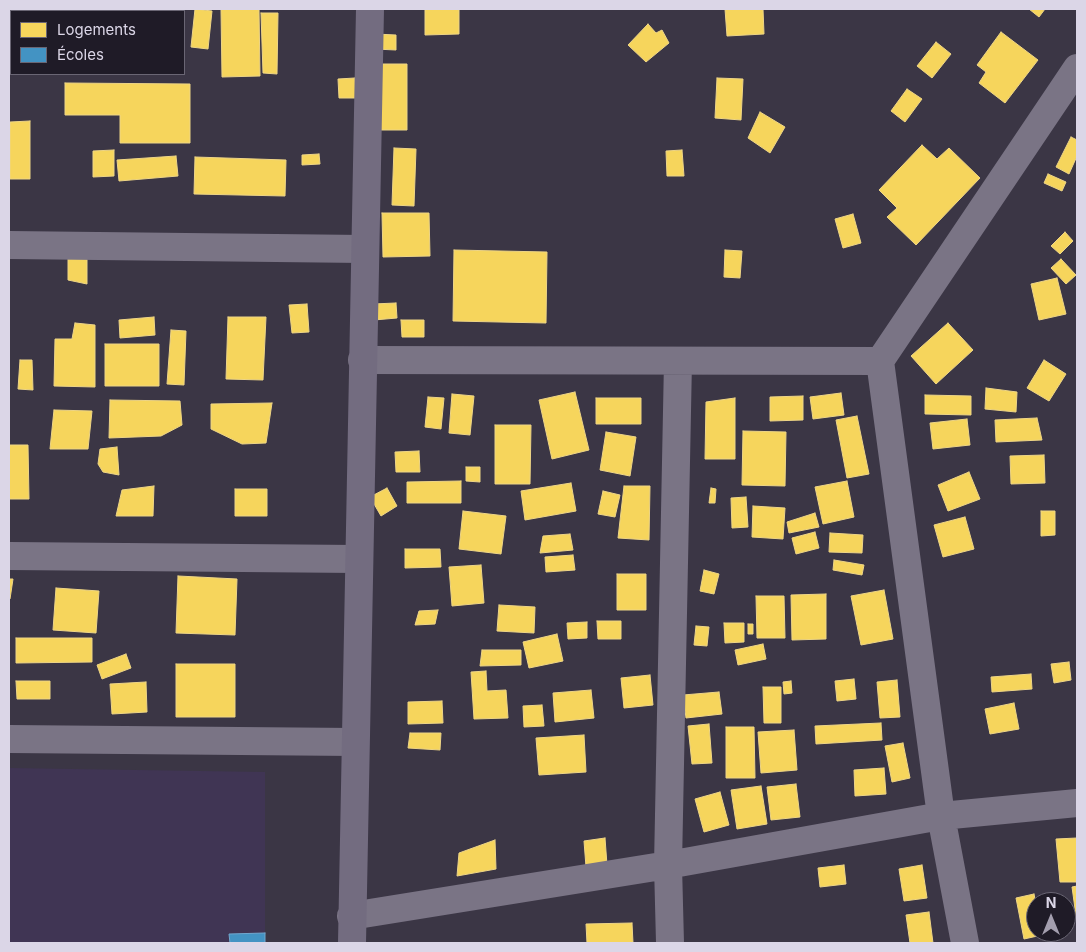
<!DOCTYPE html>
<html>
<head>
<meta charset="utf-8">
<style>
  body { margin:0 }
  #map { position:relative; width:1086px; height:952px; overflow:hidden; background:#3b3645; font-family:Inter,sans-serif }
  canvas { display:block }
  .frame { position:absolute; inset:0; border:10px solid #dbd6e7; pointer-events:none }
  .legend { position:absolute; left:10px; top:10px; width:175px; height:65px; box-sizing:border-box; background:#1f1b27; border:1px solid #6a6674; margin:0; padding:6px 9px; list-style:none; font-size:15px; color:#dbd6e7 }
  .legend li { display:flex; align-items:center; gap:10px; height:25px }
  .legend b { width:25px; border:1px solid #6a6674 }
  .north { position:absolute; left:1026px; top:892px; width:50px; height:50px; box-sizing:border-box; background:#1f1b27; border:1px solid #6a6674; border-radius:50%; rotate:0deg; font-size:14px; font-weight:700; line-height:20px; text-align:center; color:#dbd6e7 }
  .north::after { content:''; display:block; margin:auto; width:18px; height:22px; background:#a39eae; clip-path:polygon(50% 0,100% 100%,50% 72%,0 100%) }
</style>
</head>
<body>
<div id="map">
<canvas width="1086" height="952"></canvas>
<div class="frame"></div>
<ul class="legend">
<li><b style="height:14px;background:#f6d55c"></b>Logements</li>
<li><b style="height:14px;background:#4393c3"></b>Écoles</li>
</ul>
<div class="north">N</div>
</div>
<script>
const c = document.querySelector('canvas').getContext('2d');
c.lineJoin = 'round';
function fillPath(path, color) {
  c.fillStyle = color;
  c.fill(path, 'evenodd');
}
function poly(rows) {
  const path = new Path2D();
  for (const r of rows) {
    path.moveTo(r[0], r[1]);
    for (let i = 2; i < r.length; i += 2) path.lineTo(r[i], r[i + 1]);
  }
  return path;
}
function trace(path, color, width, dash) {
  c.strokeStyle = color;
  c.lineWidth = width;
  c.lineCap = dash ? 'butt' : 'round';
  c.setLineDash(dash || []);
  c.stroke(path);
}
const built = poly([
  [9,768,265,772,265,943,9,943]
]);
const homes = poly([
  [51,9,78,9,78,11,51,11,51,9],
  [111,9,125,9,125,11,111,11,111,9],
  [195,9,212,11,208,49,191,47,195,9],
  [221,9,259,9,260,76,222,77,221,9],
  [425,9,459,9,459,34,425,35,425,9],
  [725,9,763,9,764,34,727,36,725,9],
  [1029,9,1045,9,1039,17,1029,9],
  [261,13,278,13,277,74,263,73,261,13],
  [648,24,656,33,662,30,669,43,646,62,628,45,648,24],
  [1001,32,1038,60,1005,103,979,83,986,72,977,65,1001,32],
  [375,34,396,35,396,50,375,49,375,34],
  [936,42,951,54,932,78,917,66,936,42],
  [374,64,407,64,407,130,374,130,374,64],
  [355,78,356,98,339,98,338,79,355,78],
  [717,78,743,79,741,120,715,118,717,78],
  [65,83,190,84,190,143,120,143,120,115,65,115,65,83],
  [907,89,922,99,905,122,891,111,907,89],
  [760,112,785,127,770,153,748,138,760,112],
  [30,121,30,179,10,179,10,122,30,121],
  [1071,137,1077,140,1077,156,1069,174,1056,167,1071,137],
  [922,145,937,159,949,148,980,178,916,245,887,217,897,208,879,190,922,145],
  [394,148,416,149,414,206,392,205,394,148],
  [114,150,114,176,93,177,93,151,114,150],
  [682,150,684,176,667,176,666,151,682,150],
  [319,154,320,164,302,165,302,155,319,154],
  [176,156,178,176,119,181,117,160,176,156],
  [195,157,286,160,285,196,194,194,195,157],
  [1048,174,1066,182,1062,191,1044,183,1048,174],
  [382,213,429,213,430,256,383,257,382,213],
  [853,214,861,243,843,248,835,219,853,214],
  [1065,232,1073,241,1060,254,1051,246,1065,232],
  [454,250,547,252,546,323,453,321,454,250],
  [725,250,742,251,740,278,724,277,725,250],
  [68,257,87,258,87,284,68,280,68,257],
  [1061,259,1076,275,1066,284,1051,268,1061,259],
  [1057,278,1066,314,1039,320,1031,284,1057,278],
  [396,303,397,318,374,320,373,304,396,303],
  [307,304,309,332,292,333,289,305,307,304],
  [154,317,155,335,120,338,119,320,154,317],
  [228,317,266,317,263,380,226,379,228,317],
  [401,320,424,320,424,337,402,337,401,320],
  [75,323,95,325,95,387,54,386,55,339,72,339,75,323],
  [948,323,973,350,936,384,911,356,948,323],
  [171,330,186,331,184,385,167,384,171,330],
  [105,344,159,344,159,386,105,386,105,344],
  [20,360,32,360,33,390,18,389,20,360],
  [1044,360,1066,374,1049,401,1027,388,1044,360],
  [986,388,1017,392,1016,412,985,409,986,388],
  [575,392,589,450,552,459,539,400,575,392],
  [841,393,844,415,813,419,810,397,841,393],
  [452,394,474,396,470,435,449,433,452,394],
  [925,395,971,396,971,415,925,414,925,395],
  [803,396,803,420,770,421,770,397,803,396],
  [428,397,444,398,441,429,425,427,428,397],
  [596,398,641,398,641,424,596,424,596,398],
  [735,398,735,459,705,459,706,402,735,398],
  [110,400,180,401,182,425,161,436,109,438,110,400],
  [272,403,266,443,242,444,211,429,211,404,272,403],
  [54,410,92,411,88,449,50,449,54,410],
  [857,416,869,474,847,478,836,420,857,416],
  [1037,418,1042,440,996,442,995,420,1037,418],
  [967,419,970,445,933,449,930,423,967,419],
  [495,425,531,425,530,484,495,484,495,425],
  [743,431,786,432,785,486,742,485,743,431],
  [606,432,636,437,630,476,600,470,606,432],
  [9,445,28,445,29,499,9,499,9,445],
  [117,447,119,475,103,472,98,464,100,449,117,447],
  [419,451,420,472,396,472,395,452,419,451],
  [1044,455,1045,483,1011,484,1010,456,1044,455],
  [466,467,480,467,480,482,466,481,466,467],
  [969,472,980,499,948,511,938,485,969,472],
  [461,481,461,503,407,503,407,482,461,481],
  [847,481,854,517,823,524,815,487,847,481],
  [571,483,576,511,525,520,521,491,571,483],
  [154,486,153,516,116,516,122,490,154,486],
  [624,486,650,486,649,540,618,538,624,486],
  [387,488,397,506,381,516,370,497,387,488],
  [711,488,716,489,715,503,709,503,711,488],
  [235,489,267,489,267,516,235,516,235,489],
  [603,491,620,495,615,517,598,514,603,491],
  [746,497,748,527,732,528,731,498,746,497],
  [753,506,785,508,783,539,752,537,753,506],
  [463,511,506,516,501,554,459,549,463,511],
  [1041,511,1055,511,1055,535,1041,536,1041,511],
  [815,513,819,527,789,533,787,522,815,513],
  [965,517,974,549,943,557,934,525,965,517],
  [815,532,819,548,796,554,792,538,815,532],
  [830,533,863,535,862,553,829,552,830,533],
  [570,534,573,550,540,553,543,536,570,534],
  [405,549,440,549,441,567,405,568,405,549],
  [573,555,575,570,546,572,545,557,573,555],
  [834,560,864,565,862,575,833,570,834,560],
  [481,565,484,603,452,606,449,567,481,565],
  [704,570,719,574,714,594,700,591,704,570],
  [617,574,646,574,646,610,617,610,617,574],
  [178,576,237,579,235,635,176,633,178,576],
  [9,579,13,579,10,599,9,599,9,579],
  [56,588,99,591,96,633,53,630,56,588],
  [884,590,893,639,861,645,851,596,884,590],
  [826,594,826,639,792,640,791,595,826,594],
  [756,596,784,596,785,638,757,638,756,596],
  [499,605,535,607,534,633,497,631,499,605],
  [438,610,435,624,415,625,419,611,438,610],
  [597,621,621,621,621,639,598,639,597,621],
  [587,622,587,638,568,639,567,623,587,622],
  [724,623,744,623,744,642,725,643,724,623],
  [748,624,753,624,753,634,748,634,748,624],
  [696,626,709,627,707,646,694,645,696,626],
  [557,634,563,661,529,668,523,642,557,634],
  [16,638,92,638,92,662,16,663,16,638],
  [763,644,766,659,738,665,735,650,763,644],
  [482,650,521,650,521,665,480,666,482,650],
  [126,654,131,668,102,679,97,665,126,654],
  [1069,662,1071,680,1054,683,1051,664,1069,662],
  [176,664,235,664,235,717,176,717,176,664],
  [486,671,487,691,506,690,508,718,474,719,471,672,486,671],
  [1031,674,1032,689,992,692,991,677,1031,674],
  [650,675,653,705,624,708,621,678,650,675],
  [854,679,856,699,837,701,835,681,854,679],
  [897,680,900,717,880,718,877,682,897,680],
  [16,681,50,681,50,699,17,699,16,681],
  [791,681,792,693,784,694,783,682,791,681],
  [146,682,147,712,112,714,110,684,146,682],
  [763,687,781,687,781,723,764,723,763,687],
  [591,690,594,718,555,722,553,693,591,690],
  [719,692,722,714,686,718,683,695,719,692],
  [442,701,443,723,408,724,408,702,442,701],
  [1014,703,1019,729,990,734,985,709,1014,703],
  [542,705,544,726,524,727,523,706,542,705],
  [881,723,882,740,816,744,815,726,881,723],
  [709,724,712,763,692,764,688,726,709,724],
  [726,727,754,727,755,778,726,778,726,727],
  [794,730,797,770,761,773,758,732,794,730],
  [410,733,441,733,440,750,408,748,410,733],
  [584,735,586,772,539,775,536,738,584,735],
  [903,743,910,778,892,782,885,746,903,743],
  [884,768,886,794,855,796,854,770,884,768],
  [796,784,800,817,771,820,767,787,796,784],
  [761,786,767,824,737,829,731,790,761,786],
  [720,792,729,825,704,832,695,799,720,792],
  [605,838,607,865,586,867,584,841,605,838],
  [1077,838,1077,882,1060,882,1056,839,1077,838],
  [495,840,496,869,457,876,459,853,495,840],
  [844,865,846,884,820,887,818,868,844,865],
  [922,865,927,898,904,901,899,869,922,865],
  [1077,886,1077,923,1072,887,1077,886],
  [1034,894,1036,904,1036,932,1041,932,1042,935,1024,939,1016,898,1034,894],
  [929,912,933,943,910,943,906,915,929,912],
  [632,923,633,943,587,943,586,924,632,923]
]);
const schools = poly([
  [265,933,265,943,230,943,229,934,265,933]
]);
const street = poly([
  [9,245,364,249],
  [362,360,880,361,941,816,965,943],
  [880,361,1077,68],
  [9,556,358,559],
  [9,739,355,742],
  [351,916,668,865,941,816,1077,803],
  [670,943,668,865,678,361]
]);
const secondary = poly([
  [352,943,370,9]
]);
fillPath(built, '#403554');
fillPath(homes, '#f6d55c');
trace(homes, '#eed586', 1);
fillPath(schools, '#4393c3');
trace(schools, '#71a7ce', 1);
trace(street, '#7a7485', 28);
trace(secondary, '#736c80', 28);
</script>
</body>
</html>
